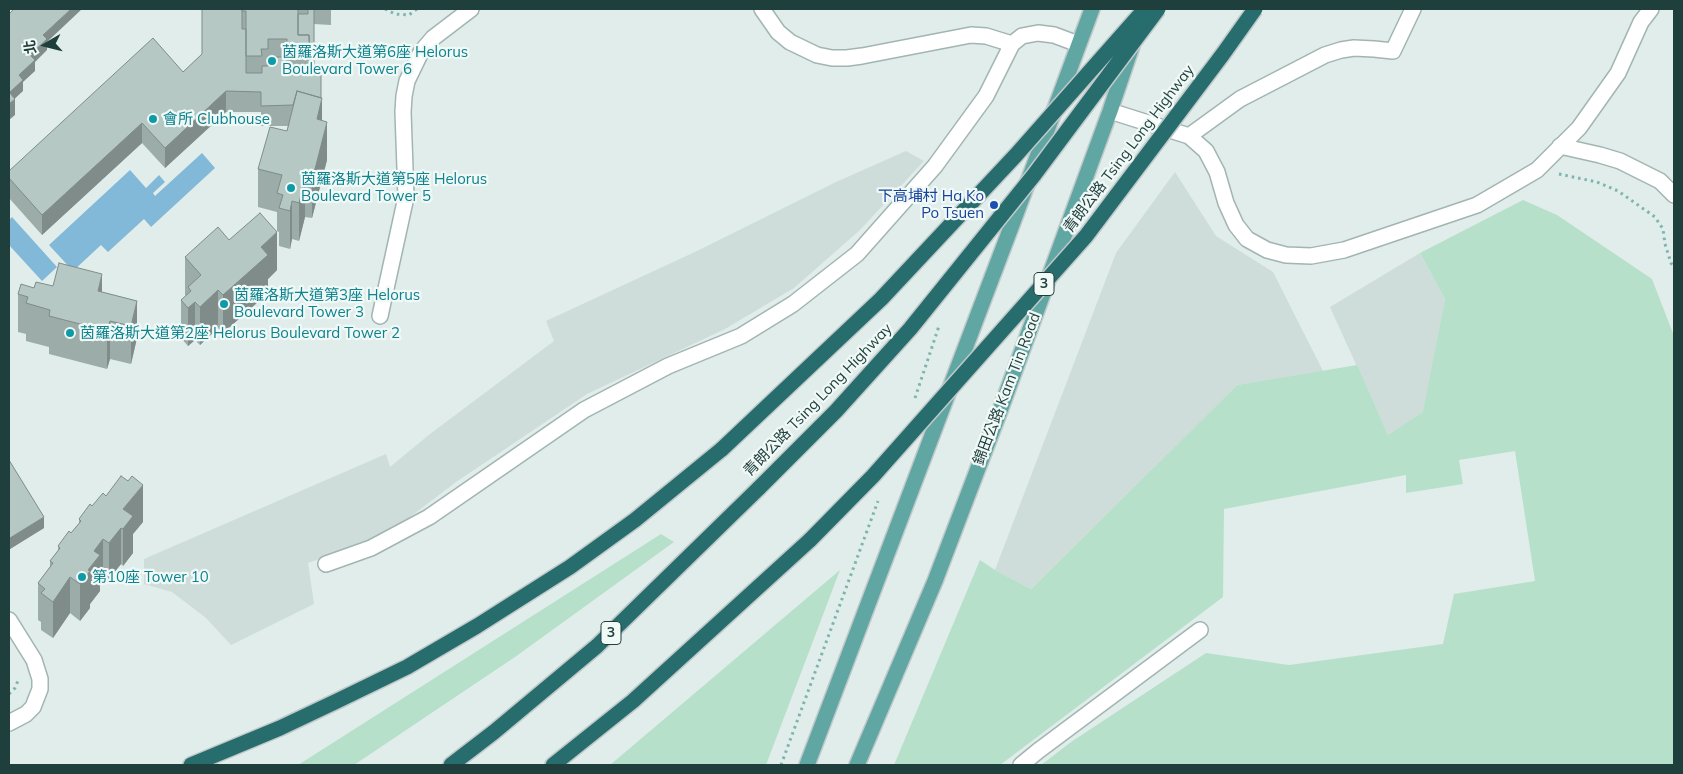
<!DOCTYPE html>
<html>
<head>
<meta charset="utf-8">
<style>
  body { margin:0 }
  #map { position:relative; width:1683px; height:774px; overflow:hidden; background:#e0edea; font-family:Mulish,"Noto Sans TC",sans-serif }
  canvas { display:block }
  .frame { position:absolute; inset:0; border:10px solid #1f3f3d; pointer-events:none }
  .north { position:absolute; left:20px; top:20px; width:50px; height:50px; -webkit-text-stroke:4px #f1f9f7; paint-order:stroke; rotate:262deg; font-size:14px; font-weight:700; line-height:20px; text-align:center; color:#1f3f3d }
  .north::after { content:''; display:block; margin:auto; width:18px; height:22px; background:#1f3f3d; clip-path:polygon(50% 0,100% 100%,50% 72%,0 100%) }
</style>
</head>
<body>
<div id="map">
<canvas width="1683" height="774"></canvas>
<div class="frame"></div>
<div class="north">北</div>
</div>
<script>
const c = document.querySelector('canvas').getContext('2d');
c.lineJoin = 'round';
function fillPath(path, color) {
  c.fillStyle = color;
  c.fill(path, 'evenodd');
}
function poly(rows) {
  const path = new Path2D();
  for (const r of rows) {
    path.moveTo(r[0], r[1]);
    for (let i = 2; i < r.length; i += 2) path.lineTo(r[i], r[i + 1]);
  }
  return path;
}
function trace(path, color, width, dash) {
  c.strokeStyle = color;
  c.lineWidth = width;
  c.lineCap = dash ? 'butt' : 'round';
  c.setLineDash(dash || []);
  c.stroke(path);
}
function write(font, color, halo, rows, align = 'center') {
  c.font = font + ' Mulish,"Noto Sans TC",sans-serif';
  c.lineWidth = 4.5;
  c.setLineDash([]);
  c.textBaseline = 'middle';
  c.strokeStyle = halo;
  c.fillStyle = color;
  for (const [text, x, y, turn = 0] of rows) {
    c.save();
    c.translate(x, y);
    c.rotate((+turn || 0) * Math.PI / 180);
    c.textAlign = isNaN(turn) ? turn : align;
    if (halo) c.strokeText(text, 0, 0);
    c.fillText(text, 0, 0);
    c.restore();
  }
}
const built = poly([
  [906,151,924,161,860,230,794,288,725,329,587,394,456,482,406,520,362,544,308,563,314,604,231,645,206,618,172,592,144,584,144,559,386,454,390,467,430,434,554,341,546,321,697,251,836,182],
  [1175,172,1216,236,1273,272,1323,371,1237,385,1031,589,995,570,1116,253],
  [1420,253,1445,299,1424,412,1388,435,1330,307]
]);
const green = poly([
  [1523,200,1557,215,1652,279,1674,336,1674,765,1041,765,1071,742,1206,653,1289,665,1443,644,1454,594,1535,581,1515,451,1459,460,1463,484,1406,493,1406,475,1224,509,1223,597,1000,765,894,765,980,560,995,570,1031,589,1237,385,1357,365,1388,435,1423,412,1445,299,1420,253],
  [661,534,674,542,515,657,354,765,298,765],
  [840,570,766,765,610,765]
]);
const water = poly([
  [202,153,215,168,151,227,144,219,108,252,101,245,73,271,49,245,130,170,146,188,159,175,165,182,153,193,155,196],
  [12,217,57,267,42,281,9,245,9,220]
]);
const path = poly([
  [385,9,395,14,409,15,417,9],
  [1559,174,1597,182,1618,191,1655,217,1663,229,1665,244,1671,263,1674,267],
  [915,398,939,326],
  [9,694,15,688,19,678],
  [781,765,878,501]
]);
const minor = poly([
  [762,9,778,32,790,42,817,55,832,58,847,58,862,56,971,35,986,36,1012,44],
  [1110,111,1189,136,1206,151,1217,172,1226,203,1236,225,1247,239,1267,250,1286,255,1311,256,1344,250,1477,205,1537,170,1579,128,1618,73,1641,22,1651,9],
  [1189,136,1240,99,1325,55,1341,50,1354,48,1374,49,1393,51,1413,9],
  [1560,146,1600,155,1620,161,1660,181,1674,195],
  [380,316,406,197,403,112,404,96,407,81,421,52,433,38,471,9],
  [326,564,371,548,429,517,584,410,668,366,741,336,793,304,857,254,935,166,986,96,1012,44,1022,36,1038,33,1054,35,1078,44],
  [9,620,34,660,40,679,40,689,33,707,26,714,9,723],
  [1021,765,1038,751,1200,630]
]);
const major = poly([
  [807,765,1013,222,1092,9],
  [857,765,935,581,1001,408,1110,111,1132,46]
]);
const highway = poly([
  [191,765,280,728,337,701,407,667,477,626,570,567,635,520,722,449],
  [451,765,494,732,597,646,759,488],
  [553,765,633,701,810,540]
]);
const highwayBridge = poly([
  [722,449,881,299,1016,155,1145,9],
  [759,488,836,411,910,329,1034,175,1158,9],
  [810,540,873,476,1086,236,1223,54,1255,9]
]);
const wall = poly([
  [202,9,331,9,331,25,314,24,314,65,321,98,322,121,327,160,312,218,305,217,299,241,292,239,290,249,279,246,279,232,277,231,277,212,258,207,258,169,287,131,288,126,261,126,261,112,226,112,165,168,142,143,42,235,9,198,9,171,183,72,202,54],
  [229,240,277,270,268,279,268,293,223,333,218,328,200,345,195,340,188,346,181,338,181,300,186,296,185,295,185,257],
  [53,286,102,292,137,301,137,338,131,364,110,359,107,369,49,354,49,347,26,341,26,334,18,332,18,294],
  [9,460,44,528,10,549,9,547],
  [106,496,143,522,133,534,133,553,123,566,121,564,109,579,103,575,100,580,100,591,90,604,90,608,80,621,70,613,53,638,41,630,41,622,38,620,38,583,50,567,50,561,58,551,58,546,71,533,79,524,79,519,92,506]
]);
const shadedWall = poly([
  [71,9,82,9,47,42,47,50,35,62,35,71,23,82,23,91,9,104,9,93,19,75,43,35],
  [226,91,226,112,165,168,165,148],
  [322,98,322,136,317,119],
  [15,99,15,115,9,120,9,104],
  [327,122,327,160,312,218,312,181],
  [142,123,142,143,42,235,42,215],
  [305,179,305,217,299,241,299,203],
  [292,201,292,239,290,249,290,211],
  [277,232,277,270,268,279,268,293,223,333,223,295,261,247],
  [102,274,102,311,98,291],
  [218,290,218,328,200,345,200,307],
  [137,301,137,338,131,364,131,326],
  [195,302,195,340,188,346,188,308],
  [110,321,110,359,107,369,107,331],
  [143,485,143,522,133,534,133,553,123,566,123,509],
  [44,517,44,528,10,549,10,538],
  [121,528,121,564,109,579,109,543],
  [103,539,103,575,100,580,100,591,90,604,90,608,80,621,80,584,88,570,94,551],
  [70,577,70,613,53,638,53,602]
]);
const building = poly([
  [14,9,71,9,43,35,47,39,30,55,35,60,19,75,23,80,9,93,9,14,14,9],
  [202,9,242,9,242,29,246,29,246,73,262,73,262,66,268,66,268,57,287,57,287,67,297,66,297,73,310,73,309,35,298,35,298,14,308,14,308,9,314,9,314,65,321,65,321,98,297,91,293,105,261,106,261,92,226,91,165,148,142,123,42,215,9,178,9,171,153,38,183,72,202,54,202,9],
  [242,9,298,9,298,35,309,35,310,56,297,56,297,49,287,49,287,39,268,39,268,49,261,49,262,56,246,56,246,11,242,11,242,9],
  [297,91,322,98,317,119,327,122,312,181,305,179,299,203,292,201,290,211,279,208,283,195,277,193,282,175,258,169,270,127,287,131,297,91],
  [9,92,15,99,9,104,9,92],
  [260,213,277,232,261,247,268,255,223,295,218,290,200,307,195,302,188,308,181,300,191,291,188,287,201,275,185,257,218,227,229,240,260,213],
  [59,263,102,274,98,291,137,301,131,326,110,321,107,331,49,316,50,310,26,303,28,297,18,294,21,284,34,288,36,282,53,286,59,263],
  [9,460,44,517,10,538,9,536,9,460],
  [121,476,128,481,132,476,143,485,123,509,133,516,123,529,121,528,109,543,103,539,94,551,100,555,88,570,90,571,80,584,70,577,53,602,41,593,45,589,38,583,53,563,50,561,60,548,58,546,69,531,71,533,81,521,79,519,90,504,92,506,103,493,106,496,121,476]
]);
const markers = [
  [272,61,5,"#0f9aa8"],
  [153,119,5,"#0f9aa8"],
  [291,188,5,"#0f9aa8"],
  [994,205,5,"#1a4fb4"],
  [224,304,5,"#0f9aa8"],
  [70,333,5,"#0f9aa8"],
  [82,577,5,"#0f9aa8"]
];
const shields = [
  [1044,284,20],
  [611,633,20]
];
const shieldNames = [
  ["3",1044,284],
  ["3",611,633]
];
const cultureNames = [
  ["茵羅洛斯大道第6座 Helorus",282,52],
  ["Boulevard Tower 6",282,69],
  ["會所 Clubhouse",163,119],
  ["茵羅洛斯大道第5座 Helorus",301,179],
  ["Boulevard Tower 5",301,196],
  ["茵羅洛斯大道第3座 Helorus",234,295],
  ["Boulevard Tower 3",234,312],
  ["茵羅洛斯大道第2座 Helorus Boulevard Tower 2",80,333],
  ["第10座 Tower 10",92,577]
];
const streetNames = [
  ["青朗公路 Tsing Long Highway",1129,149,-53],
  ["錦田公路 Kam Tin Road",1007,389,-69],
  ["青朗公路 Tsing Long Highway",818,400,-46]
];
const transitNames = [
  ["下高埔村 Ha Ko",984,196],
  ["Po Tsuen",984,213]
];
fillPath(built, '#ceddd9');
fillPath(green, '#b7e0cb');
fillPath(water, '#82b8d8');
trace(minor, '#a2b5b3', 18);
trace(major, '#c0c9c9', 18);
trace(highway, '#c0c9c9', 18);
trace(path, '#7db4ae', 3, [2.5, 4]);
trace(minor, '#fff', 15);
trace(major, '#60a7a4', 15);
trace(highway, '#286d6e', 15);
trace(highwayBridge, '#c0c9c9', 18, []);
trace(highwayBridge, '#286d6e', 15);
fillPath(wall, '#9caca9');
fillPath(shadedWall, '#7f8c89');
fillPath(building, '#b5c8c4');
trace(building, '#7f8c89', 1);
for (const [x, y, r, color] of markers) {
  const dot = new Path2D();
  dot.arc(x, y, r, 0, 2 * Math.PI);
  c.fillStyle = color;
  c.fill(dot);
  trace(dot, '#f1f9f7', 2);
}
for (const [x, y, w] of shields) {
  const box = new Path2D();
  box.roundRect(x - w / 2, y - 11.5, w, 23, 4);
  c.fillStyle = '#f1f9f7';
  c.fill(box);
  trace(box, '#1f3f3d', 1);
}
write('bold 14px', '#1f3f3d', null, shieldNames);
write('15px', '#0d838f', '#f1f9f7', cultureNames, 'left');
write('15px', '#1f3f3d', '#f1f9f7', streetNames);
write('15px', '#164399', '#f1f9f7', transitNames, 'right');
</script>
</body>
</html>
